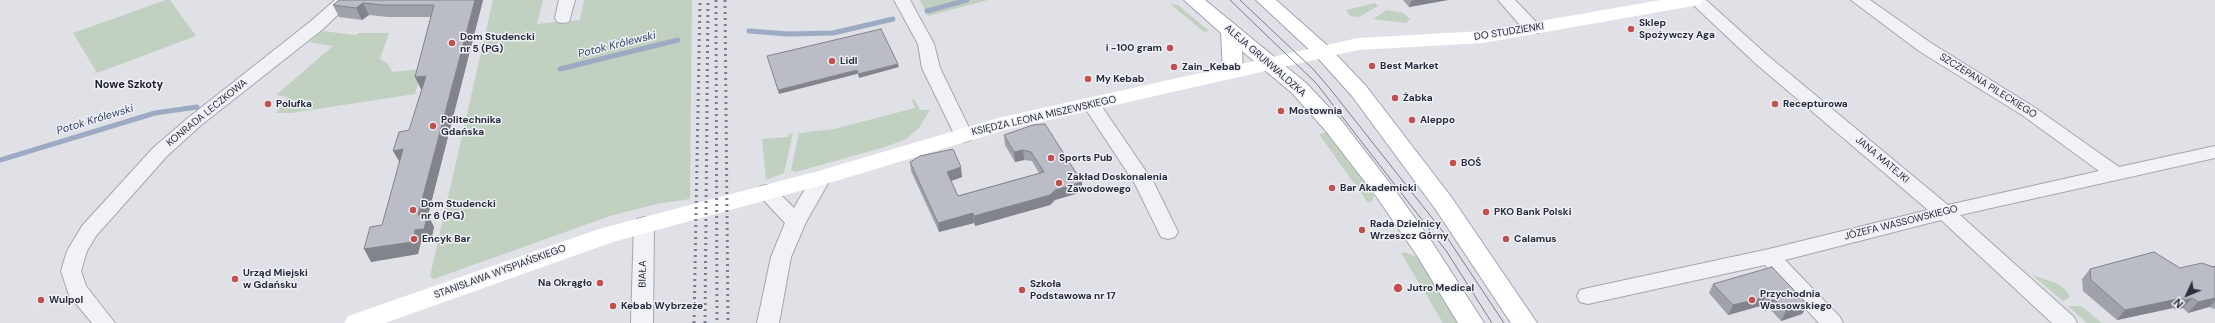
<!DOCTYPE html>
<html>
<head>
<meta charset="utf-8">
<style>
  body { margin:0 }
  #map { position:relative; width:2215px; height:323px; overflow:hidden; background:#dfe1e7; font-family:"DM Sans",sans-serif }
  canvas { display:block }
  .north { position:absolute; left:2167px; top:275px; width:40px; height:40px; -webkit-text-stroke:3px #eef0f5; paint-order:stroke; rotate:226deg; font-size:11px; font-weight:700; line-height:16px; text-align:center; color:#292d3c }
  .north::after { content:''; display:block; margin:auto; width:14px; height:18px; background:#292d3c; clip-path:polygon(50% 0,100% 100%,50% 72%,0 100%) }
</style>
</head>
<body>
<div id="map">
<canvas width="2215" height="323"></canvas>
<div class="north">N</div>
</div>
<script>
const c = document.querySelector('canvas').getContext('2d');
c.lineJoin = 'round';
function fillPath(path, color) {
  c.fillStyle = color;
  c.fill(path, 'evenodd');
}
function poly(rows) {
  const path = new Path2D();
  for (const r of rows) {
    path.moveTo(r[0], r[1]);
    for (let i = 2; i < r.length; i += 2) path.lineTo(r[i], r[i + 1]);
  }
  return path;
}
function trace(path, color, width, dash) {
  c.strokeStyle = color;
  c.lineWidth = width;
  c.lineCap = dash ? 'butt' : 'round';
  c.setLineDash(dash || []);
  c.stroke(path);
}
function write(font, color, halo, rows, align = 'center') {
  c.font = font + ' "DM Sans",sans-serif';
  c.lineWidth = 3;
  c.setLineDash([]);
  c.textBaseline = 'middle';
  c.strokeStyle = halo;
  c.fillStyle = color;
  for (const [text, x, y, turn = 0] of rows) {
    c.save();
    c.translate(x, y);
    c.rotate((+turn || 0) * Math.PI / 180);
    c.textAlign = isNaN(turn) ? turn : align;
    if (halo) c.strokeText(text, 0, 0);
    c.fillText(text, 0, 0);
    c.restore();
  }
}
const green = poly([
  [166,0,170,0,196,36,97,73,73,33],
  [493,0,543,0,537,24,580,20,584,0,692,0,690,199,657,204,610,216,434,279,430,276],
  [920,0,988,0,928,16],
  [1375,3,1378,6,1359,17,1350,16,1346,10],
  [1170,4,1178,5,1209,31,1204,32],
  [1387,10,1403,13,1410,19,1406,23,1373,19],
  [322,31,356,35,358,33,389,33,380,59,388,64,392,72,422,69,415,94,291,113,276,113,288,97,276,95,333,46,309,42],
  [911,99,914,99,920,110,930,110,919,128,906,139,885,147,796,172,791,170,799,133,834,129,915,108],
  [1327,132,1374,196,1372,201,1368,203,1319,134],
  [793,133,784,173,766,180,762,139,788,137,788,134],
  [1405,252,1417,257,1457,323,1443,323,1401,253],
  [2032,275,2056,283,2066,290,2070,297,2063,301],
  [2068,306,2081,306,2102,323,2087,323]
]);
const stream = poly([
  [927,11,967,0],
  [749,31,788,34,833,33,893,19],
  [560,69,678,40],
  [0,160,155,113,197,107]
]);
const street = poly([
  [335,0,353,0,323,29,200,126,167,156,96,236,87,251,81,271,86,286,115,323,92,323,69,295,61,271,67,251,82,226,153,148,188,118,311,21,335,0],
  [559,0,575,0,569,22,563,23,557,22,555,18,559,0],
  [894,0,910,0,934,44,940,68,973,136,971,140,964,142,957,140,955,136,922,68,918,44,894,0],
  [1498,0,1515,0,1539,25,1541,29,1539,33,1527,33,1498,0],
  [1688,0,1706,0,1767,55,1948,205,2099,171,2022,115,1919,51,1851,0,1870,0,1931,43,2034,107,2119,167,2215,146,2215,158,1960,215,2074,317,2077,323,2052,323,1941,220,1785,260,1840,317,1843,323,1819,323,1765,265,1588,304,1580,302,1577,296,1580,290,1588,288,1769,249,1928,210,1755,63,1688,0],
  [1092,99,1098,101,1154,183,1178,232,1175,237,1168,239,1161,237,1135,184,1083,105,1086,101,1092,99],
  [821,171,828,173,831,178,806,222,791,257,779,323,757,323,771,257,785,223,756,192,759,187,766,185,773,187,794,208,814,173,821,171],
  [644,217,651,219,654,224,653,323,631,323,634,224,637,219,644,217]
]);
const secondary = poly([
  [1661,0,1702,0,1700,4,1693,6,1483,43,1358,50,1005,130,829,183,613,242,385,323,344,323,348,316,599,229,818,171,1002,117,1358,38,1483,31,1661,0]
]);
const primary = poly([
  [1184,0,1205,0,1306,83,1341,120,1392,186,1432,242,1484,323,1458,323,1416,254,1376,196,1325,130,1292,93,1242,51,1243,71,1240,75,1233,77,1226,75,1223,71,1221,33,1184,0],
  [1256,0,1276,0,1329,47,1366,86,1452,198,1537,323,1511,323,1436,210,1352,96,1315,55,1256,0]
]);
const tram = poly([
  [1230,0,1316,83,1447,252,1492,323],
  [1240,0,1314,70,1331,90,1444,233,1504,323]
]);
const rail = poly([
  [716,0,717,323],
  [725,0,728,323],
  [694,323,700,0],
  [705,323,708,0]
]);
const wall = poly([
  [339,0,483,0,428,215,434,227,431,241,421,242,418,254,371,262,422,89,421,89,415,77,431,17,388,17,369,15,362,20,339,17,333,5],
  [1403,0,1448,0,1409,7],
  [1033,125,1082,192,1055,200,1050,205,975,226,974,223,939,232,911,171,910,162,962,177,951,181,958,196,1039,173,1032,161,1024,160,1015,162,1005,145,1004,135],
  [2215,266,2215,309,2209,307,2188,313,2183,308,2176,310,2173,308,2117,320,2083,291,2082,279,2090,269,2180,268],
  [1713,284,1808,305,1802,314,1781,321,1770,309,1765,311,1760,306,1728,315,1709,293]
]);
const shadedWall = poly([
  [475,0,483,0,428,215,434,227,431,241,421,242,418,254,371,262,364,249,418,215],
  [1415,0,1448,0,1409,7,1411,1],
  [363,3,369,15,362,20,356,8],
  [898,64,899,67,859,78,858,74],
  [857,70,857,74,779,94,778,90],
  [426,76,432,88,421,89,415,77],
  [403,149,400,163,393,151],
  [1023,150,1024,160,1015,162,1014,152],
  [961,167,962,177,948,182,947,172],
  [1082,182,1082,192,1055,200,1050,205,975,226,974,216,1055,190],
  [973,213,974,223,939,232,938,223],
  [1766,297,1760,306,1728,315,1733,305],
  [2182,298,2173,308,2117,320,2125,310],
  [2192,298,2183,308,2176,310,2185,300],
  [2215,298,2215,301,2209,307,2188,313,2198,302],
  [1775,300,1770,309,1765,311,1770,301],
  [1808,305,1802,314,1781,321,1786,311]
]);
const building = poly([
  [339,0,475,0,418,215,428,214,424,229,415,230,412,242,364,249,370,227,382,225,403,149,393,151,399,132,409,130,426,76,415,77,434,5,382,5,363,3,356,8,333,5,339,0],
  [881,29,898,64,858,74,857,70,778,90,767,56,881,29],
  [1045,124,1082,182,1055,190,1050,195,974,216,973,213,938,223,910,162,920,156,953,149,961,167,947,172,958,196,1044,172,1031,152,1023,150,1014,152,1004,135,1033,125,1045,124],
  [2154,252,2180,268,2202,263,2213,267,2215,266,2215,298,2198,302,2192,298,2185,300,2182,298,2125,310,2091,280,2090,269,2154,252],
  [1772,267,1808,305,1786,311,1775,300,1770,301,1766,297,1733,305,1713,284,1772,267]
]);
const markers = [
  [1631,29,4,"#c1504f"],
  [452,43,4,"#c1504f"],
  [1170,48,4,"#c1504f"],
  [832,61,4,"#c1504f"],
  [1372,66,4,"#c1504f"],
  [1174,67,4,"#c1504f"],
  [1088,79,4,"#c1504f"],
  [1395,98,4,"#c1504f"],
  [268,104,4,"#c1504f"],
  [1775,104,4,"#c1504f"],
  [1281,111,4,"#c1504f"],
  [1412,120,4,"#c1504f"],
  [433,126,4,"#c1504f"],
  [1051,158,4,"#c1504f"],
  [1453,163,4,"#c1504f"],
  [1059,183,4,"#c1504f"],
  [1332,188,4,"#c1504f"],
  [413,210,4,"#c1504f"],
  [1486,212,4,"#c1504f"],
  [1362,230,4,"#c1504f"],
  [414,239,4,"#c1504f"],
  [1506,239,4,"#c1504f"],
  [235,279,4,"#c1504f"],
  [600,283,4,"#c1504f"],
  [1398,288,5,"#c1504f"],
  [1022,290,4,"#c1504f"],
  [41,300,4,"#c1504f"],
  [1752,300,4,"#c1504f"],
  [613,306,4,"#c1504f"]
];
const poiNames = [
  ["Sklep",1639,23],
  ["Spożywczy Aga",1639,35],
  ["Dom Studencki",460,37],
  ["nr 5 (PG)",460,49],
  ["i -100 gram",1162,48,"right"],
  ["Lidl",840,61],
  ["Best Market",1380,66],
  ["Zain_Kebab",1182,67],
  ["My Kebab",1096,79],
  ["Żabka",1403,98],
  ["Polufka",276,104],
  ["Recepturowa",1783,104],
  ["Mostownia",1289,111],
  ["Politechnika",441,120],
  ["Gdańska",441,132],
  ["Aleppo",1420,120],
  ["Sports Pub",1059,158],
  ["BOŚ",1461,163],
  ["Zakład Doskonalenia",1067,177],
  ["Zawodowego",1067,189],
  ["Bar Akademicki",1340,188],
  ["Dom Studencki",421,204],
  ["nr 6 (PG)",421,216],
  ["PKO Bank Polski",1494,212],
  ["Rada Dzielnicy",1370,224],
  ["Wrzeszcz Górny",1370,236],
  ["Encyk Bar",422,239],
  ["Calamus",1514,239],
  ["Urząd Miejski",243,273],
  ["w Gdańsku",243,285],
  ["Na Okrągło",592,283,"right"],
  ["Szkoła",1030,284],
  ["Podstawowa nr 17",1030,296],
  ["Jutro Medical",1407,288],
  ["Przychodnia",1760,294],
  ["Wassowskiego",1760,306],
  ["Wulpol",49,300],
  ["Kebab Wybrzeże",621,306]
];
const streetNames = [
  ["DO STUDZIENKI",1509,32,-9],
  ["ALEJA GRUNWALDZKA",1265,61,41],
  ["SZCZEPANA PILECKIEGO",1988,86,32],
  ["KONRADA LECZKOWA",207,113,-39],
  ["KSIĘDZA LEONA MISZEWSKIEGO",1044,116,-13],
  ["JANA MATEJKI",1882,160,40],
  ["JÓZEFA WASSOWSKIEGO",1901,223,-14],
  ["STANISŁAWA WYSPIAŃSKIEGO",500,272,-20],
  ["BIAŁA",643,274,-89]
];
const waterNames = [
  ["Potok Królewski",617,45,-14],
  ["Potok Królewski",95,120,-17]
];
const neighbourhoodNames = [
  ["Nowe Szkoty",129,85]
];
fillPath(green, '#c2d0c1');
trace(stream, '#9daac4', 5);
trace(street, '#a5a7b0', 2);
trace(primary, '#9fa4b1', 2);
fillPath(street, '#f1f2f6');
fillPath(secondary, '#fff');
fillPath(primary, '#fff');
trace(tram, '#7a7f8f', 1);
trace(rail, '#7a7f8f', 3, [2, 4]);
fillPath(wall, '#a0a2aa');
fillPath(shadedWall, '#82848b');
fillPath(building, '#babcc6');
trace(building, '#82848b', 1);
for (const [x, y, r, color] of markers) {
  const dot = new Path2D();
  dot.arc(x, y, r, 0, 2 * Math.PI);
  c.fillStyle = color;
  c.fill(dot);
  trace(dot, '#eef0f5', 1.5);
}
write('bold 10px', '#292d3c', '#eef0f5', poiNames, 'left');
write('10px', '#292d3c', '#eef0f5', streetNames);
write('italic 11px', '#37476c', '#eef0f5', waterNames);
write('bold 11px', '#1c1f2d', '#eef0f5', neighbourhoodNames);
</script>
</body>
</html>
